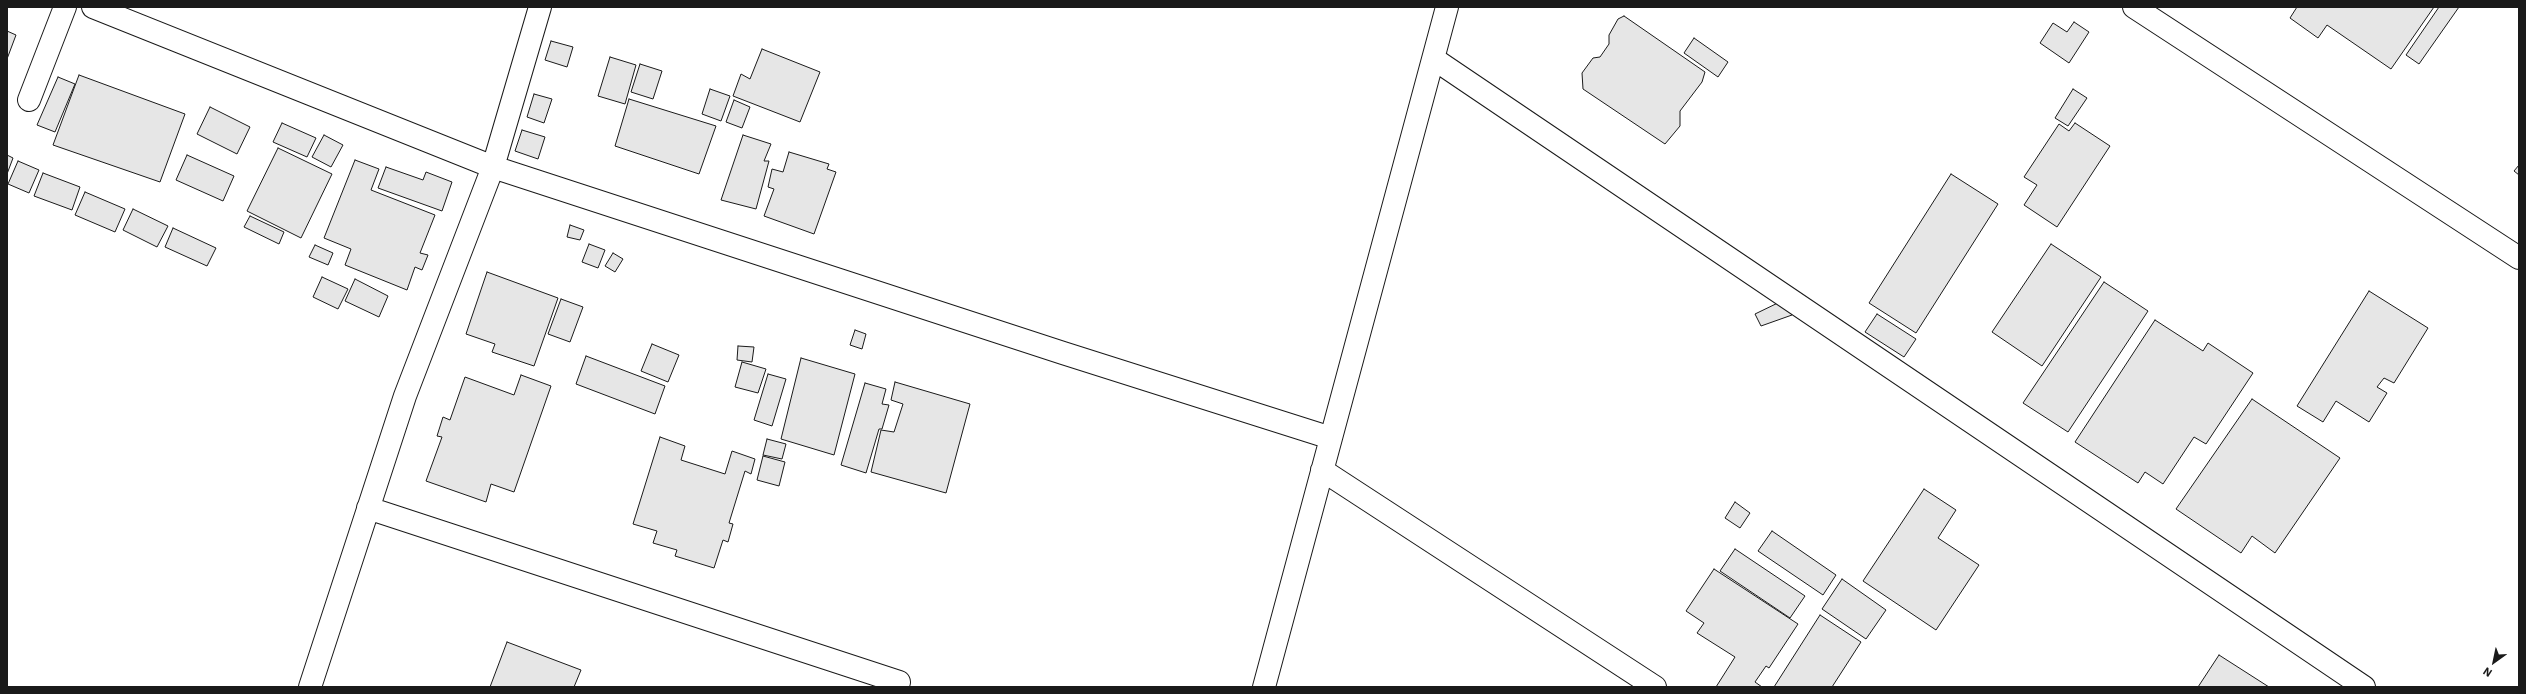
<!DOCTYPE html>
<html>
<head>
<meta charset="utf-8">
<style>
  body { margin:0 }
  #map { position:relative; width:2526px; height:694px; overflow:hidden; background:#fff; font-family:"IBM Plex Sans",sans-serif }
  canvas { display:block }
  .frame { position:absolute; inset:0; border:8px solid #1a1a1a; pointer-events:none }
  .north { position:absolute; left:2474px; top:642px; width:40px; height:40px; -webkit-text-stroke:3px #fff; paint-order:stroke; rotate:213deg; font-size:11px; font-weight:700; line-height:16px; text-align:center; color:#1a1a1a }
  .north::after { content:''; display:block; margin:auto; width:14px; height:18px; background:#1a1a1a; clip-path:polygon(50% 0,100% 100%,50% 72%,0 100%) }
</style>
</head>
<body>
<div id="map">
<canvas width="2526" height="694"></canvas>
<div class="frame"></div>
<div class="north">N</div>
</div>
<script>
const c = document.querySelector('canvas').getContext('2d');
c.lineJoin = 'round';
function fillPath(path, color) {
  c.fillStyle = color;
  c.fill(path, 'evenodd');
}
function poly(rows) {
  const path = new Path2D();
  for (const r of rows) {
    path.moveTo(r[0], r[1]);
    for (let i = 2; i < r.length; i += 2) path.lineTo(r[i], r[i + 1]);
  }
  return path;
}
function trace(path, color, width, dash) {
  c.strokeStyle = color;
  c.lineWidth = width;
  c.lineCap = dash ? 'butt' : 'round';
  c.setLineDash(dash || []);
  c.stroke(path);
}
const building = poly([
  [2297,7,2434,7,2391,69,2327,25,2318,38,2290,18,2297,7],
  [2439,7,2459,7,2419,64,2406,55,2439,7],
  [1624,16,1705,72,1702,82,1680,111,1680,126,1665,144,1583,89,1582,73,1593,58,1600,57,1609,44,1609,35,1618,19,1624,16],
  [2074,22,2089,32,2069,63,2040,43,2053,23,2067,32,2074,22],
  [7,31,16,35,7,59,7,31],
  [1694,38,1728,62,1718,77,1684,53,1694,38],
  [551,41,573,47,567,67,545,60,551,41],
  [762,49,820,72,800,122,733,96,741,74,750,79,762,49],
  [610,57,636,65,625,104,598,96,610,57],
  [640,64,662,71,653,99,631,92,640,64],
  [79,75,185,114,160,182,53,145,79,75],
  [58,77,75,84,55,132,37,125,58,77],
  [710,89,730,96,721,121,702,114,710,89],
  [2073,89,2087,98,2068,126,2055,118,2073,89],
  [534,94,552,99,544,123,527,117,534,94],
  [629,99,716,126,699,174,615,146,629,99],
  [734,100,750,107,742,128,726,122,734,100],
  [210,107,250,127,237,154,197,134,210,107],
  [282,123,316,138,307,157,273,142,282,123],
  [2075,123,2110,146,2057,227,2024,205,2037,185,2024,177,2059,124,2069,131,2075,123],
  [522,130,545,137,538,159,515,151,522,130],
  [324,135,343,145,331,167,312,157,324,135],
  [743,135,771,144,764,161,769,161,756,209,721,200,743,135],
  [278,148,332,174,301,238,247,211,278,148],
  [789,152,829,164,827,169,836,172,814,234,764,216,774,189,768,187,772,169,783,172,789,152],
  [7,155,13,158,7,174,7,155],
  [187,155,234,176,223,201,176,180,187,155],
  [355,160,379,169,371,190,435,215,420,253,428,255,422,270,415,267,407,290,345,265,351,249,324,238,355,160],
  [18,161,39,170,29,193,8,184,18,161],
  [2519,165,2519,175,2514,171,2519,165],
  [386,167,423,180,426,172,452,182,442,211,378,188,386,167],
  [43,173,80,187,72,210,34,196,43,173],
  [1951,174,1998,204,1916,333,1869,303,1951,174],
  [85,192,125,209,115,232,75,215,85,192],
  [133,209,168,226,157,247,123,230,133,209],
  [250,216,284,232,279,244,244,227,250,216],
  [570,225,584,230,580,240,567,237,570,225],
  [173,228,216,248,207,266,165,247,173,228],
  [589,244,605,250,598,268,582,262,589,244],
  [2051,244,2101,277,2042,366,1992,332,2051,244],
  [315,245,333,253,328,265,309,257,315,245],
  [613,253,623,259,615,272,605,266,613,253],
  [487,272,558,298,534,366,492,352,495,344,466,334,487,272],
  [322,277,348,289,338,309,313,297,322,277],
  [355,279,388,296,379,317,345,301,355,279],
  [2104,282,2148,311,2068,432,2023,403,2104,282],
  [2369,291,2428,328,2394,383,2384,378,2377,387,2387,393,2369,422,2336,401,2323,422,2297,406,2369,291],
  [561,299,583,307,570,342,548,334,561,299],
  [1784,300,1792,315,1761,326,1755,314,1784,300],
  [1877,314,1916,339,1904,357,1865,332,1877,314],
  [2155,320,2203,351,2208,343,2253,373,2206,444,2194,437,2163,484,2145,472,2138,483,2075,442,2155,320],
  [855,330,866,334,862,349,850,345,855,330],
  [652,344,679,355,668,382,641,371,652,344],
  [738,346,754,347,752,362,737,360,738,346],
  [586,356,665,386,655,414,576,384,586,356],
  [801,358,855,374,834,455,781,439,801,358],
  [742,362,766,369,758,393,735,387,742,362],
  [768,374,786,379,772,426,754,420,768,374],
  [521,375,551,386,514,492,491,484,486,502,426,481,442,437,437,436,443,417,450,420,465,377,514,395,521,375],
  [895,382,970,404,946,493,871,472,881,430,894,432,903,404,891,400,895,382],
  [865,383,886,389,882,404,889,405,882,429,879,429,866,473,841,465,865,383],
  [2252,399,2340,458,2275,553,2252,536,2241,553,2176,509,2252,399],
  [660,437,685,446,681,460,725,474,732,451,755,459,751,474,745,471,729,523,733,524,728,542,723,540,714,568,675,556,677,550,653,543,657,531,633,524,660,437],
  [767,439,786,444,782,459,763,455,767,439],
  [763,456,785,462,779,486,757,480,763,456],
  [1924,489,1956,510,1938,538,1979,565,1936,630,1863,581,1924,489],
  [1735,502,1750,513,1740,528,1725,518,1735,502],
  [1772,531,1836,575,1823,595,1758,551,1772,531],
  [1735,549,1805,596,1790,618,1720,571,1735,549],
  [1714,569,1798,624,1769,668,1766,666,1755,682,1762,687,1716,687,1735,657,1697,633,1704,623,1686,611,1714,569],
  [1842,579,1886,610,1866,639,1822,609,1842,579],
  [1820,615,1861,642,1832,687,1774,687,1820,615],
  [507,642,581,670,574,687,490,687,507,642],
  [2219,655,2269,687,2198,687,2219,655]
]);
const minor = poly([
  [93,7,493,167,1063,353,1331,438],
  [2134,7,2519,258],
  [1434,59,2364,687],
  [29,100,65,7],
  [1322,470,1655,687],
  [368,508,899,682],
  [310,687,405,396,493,167,540,7],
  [1264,687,1447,7]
]);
fillPath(building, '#e6e6e6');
trace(building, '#1a1a1a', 1);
trace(minor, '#1a1a1a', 24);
trace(minor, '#fff', 22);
</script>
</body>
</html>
